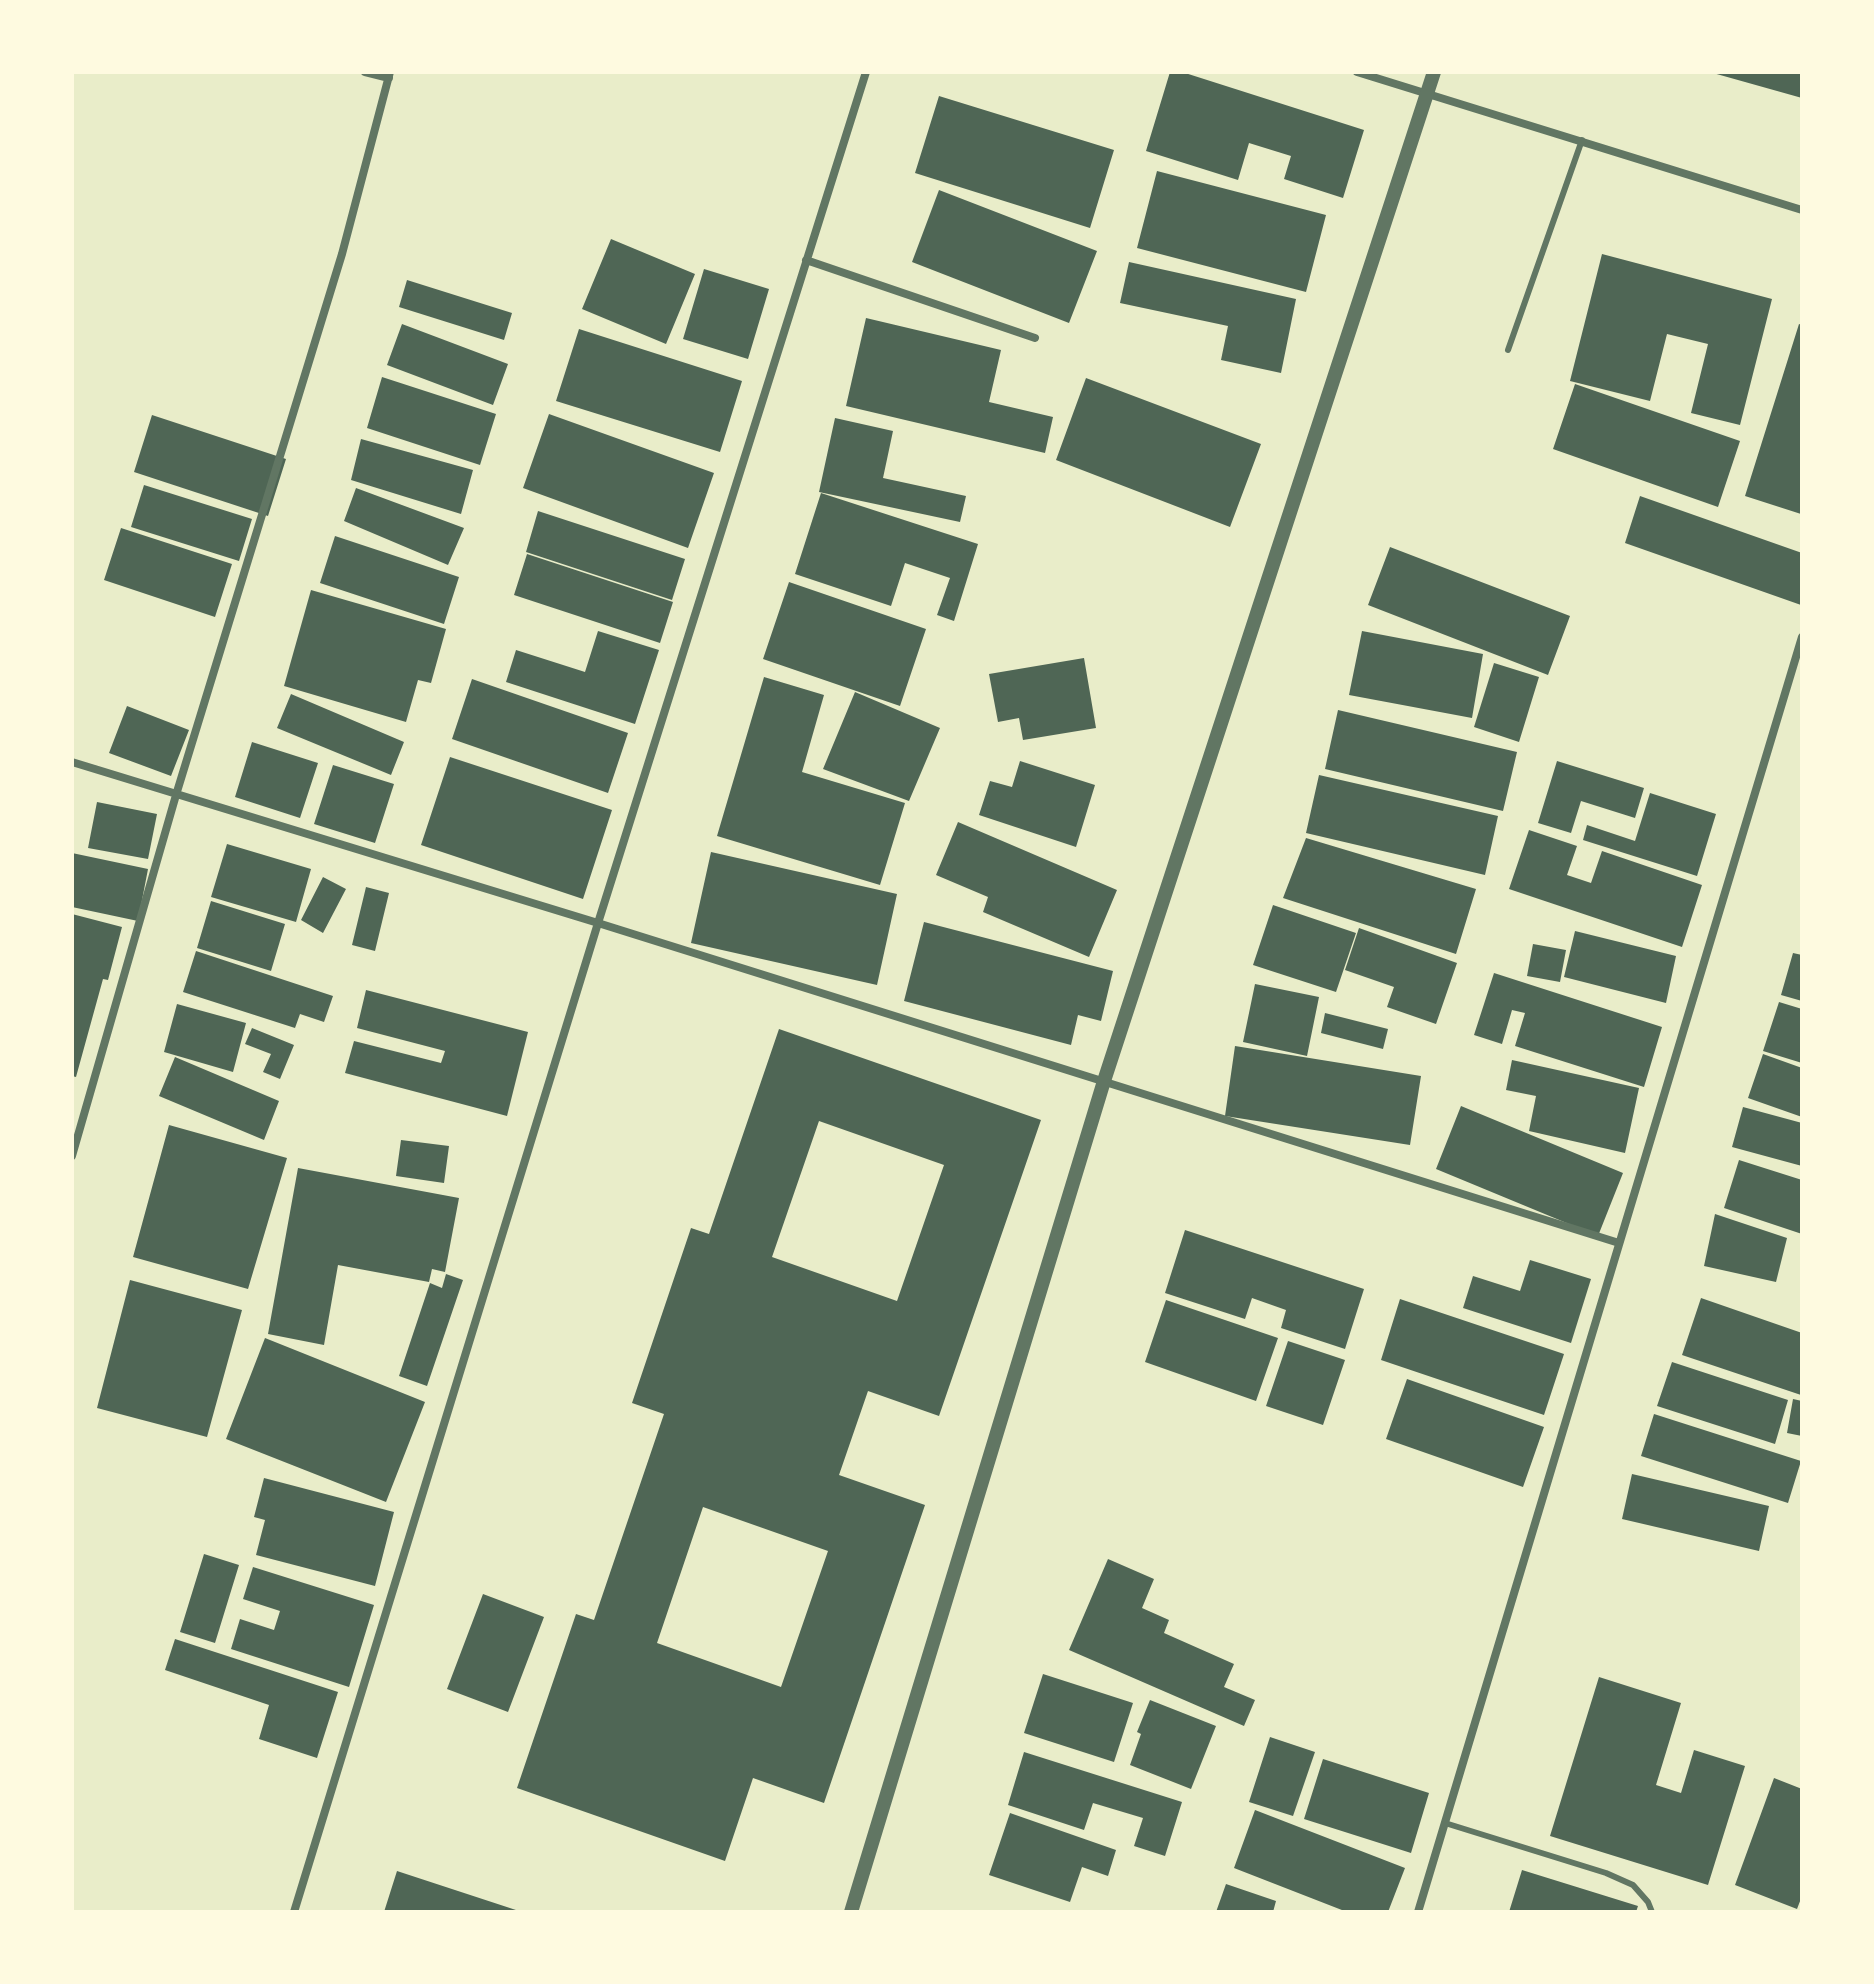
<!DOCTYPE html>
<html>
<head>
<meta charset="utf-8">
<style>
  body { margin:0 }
  #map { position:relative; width:1874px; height:1984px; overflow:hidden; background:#e9edc9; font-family:"Noto Sans",sans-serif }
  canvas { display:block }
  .frame { position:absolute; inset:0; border:74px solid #fefae0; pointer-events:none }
</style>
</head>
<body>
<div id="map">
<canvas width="1874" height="1984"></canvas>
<div class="frame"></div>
</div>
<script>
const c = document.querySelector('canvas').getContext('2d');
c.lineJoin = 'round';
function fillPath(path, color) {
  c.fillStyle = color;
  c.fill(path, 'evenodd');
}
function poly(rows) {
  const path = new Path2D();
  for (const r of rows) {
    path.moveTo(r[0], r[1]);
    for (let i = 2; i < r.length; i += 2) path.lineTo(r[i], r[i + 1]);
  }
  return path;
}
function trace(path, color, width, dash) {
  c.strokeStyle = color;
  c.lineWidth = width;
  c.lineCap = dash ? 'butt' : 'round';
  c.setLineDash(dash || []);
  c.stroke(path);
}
const building = poly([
  [1170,72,1182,72,1364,130,1343,198,1284,179,1291,156,1249,143,1238,180,1146,151],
  [1713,72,1802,72,1802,98,1713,73],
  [939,96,1114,150,1090,228,915,173],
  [1157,171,1326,215,1306,292,1137,248],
  [939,190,1097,251,1069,323,912,262],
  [611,239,695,274,666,344,582,309],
  [1602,254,1772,299,1740,425,1691,413,1708,344,1667,334,1650,401,1570,381],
  [1129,262,1296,299,1281,373,1221,360,1228,326,1120,303],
  [704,269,769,289,748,359,683,339],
  [407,280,512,313,504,340,399,307],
  [866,318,1001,350,989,402,1053,417,1045,453,846,406],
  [402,324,508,364,493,405,387,365],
  [1799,324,1802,325,1801,514,1745,496],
  [579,329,742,381,720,452,556,401],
  [382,377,496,414,480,465,367,428],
  [1086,378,1261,444,1230,527,1056,460],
  [1575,384,1740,441,1718,507,1553,449],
  [549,414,714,473,688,548,523,488],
  [152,415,286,459,268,516,134,472],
  [835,418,893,431,883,478,966,496,960,522,819,492],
  [361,439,473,470,461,514,351,480],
  [144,485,252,519,239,561,131,527],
  [356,488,464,528,448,565,344,521],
  [821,493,978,544,954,621,937,615,950,578,905,563,891,606,795,574],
  [1640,496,1802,553,1801,605,1625,543],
  [538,511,685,559,672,600,526,552],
  [121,528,232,564,215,617,104,580],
  [335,536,459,577,444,624,320,583],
  [1390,547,1570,616,1548,675,1368,605],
  [527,554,673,602,660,643,514,595],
  [789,582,926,629,900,706,763,659],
  [311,590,446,629,431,683,418,680,406,722,284,686],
  [598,631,659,650,635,724,506,682,516,650,585,672],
  [1362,631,1483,654,1472,718,1349,695],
  [1084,658,1096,728,1023,740,1019,718,998,722,989,674],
  [1494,663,1539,677,1519,742,1474,727],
  [764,677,824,695,802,772,905,803,880,885,717,836],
  [472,679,628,733,608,793,452,739],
  [855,692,940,728,909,801,823,769],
  [291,694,404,742,391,775,277,728],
  [127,706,189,730,171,776,109,753],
  [1338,710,1517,752,1503,811,1325,769],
  [252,742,318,763,300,818,235,797],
  [450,757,612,810,583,899,421,845],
  [1020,761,1095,785,1076,847,979,815,990,781,1012,787],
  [1557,761,1644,788,1635,818,1581,801,1571,833,1538,823],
  [333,765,394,784,375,843,314,824],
  [1319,775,1498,816,1485,875,1306,833],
  [1650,793,1716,814,1697,876,1583,840,1587,825,1635,841],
  [97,802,157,814,148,859,88,848],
  [958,822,1117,890,1089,957,983,912,988,897,936,875],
  [1529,830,1577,846,1567,875,1591,883,1602,851,1702,885,1682,947,1509,889],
  [1306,838,1476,889,1456,954,1283,898],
  [227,844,311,869,296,922,211,897],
  [711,852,897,894,877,985,691,943],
  [72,853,148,869,138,921,72,907],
  [323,877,346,889,323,933,301,920],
  [366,887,389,893,375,951,352,945],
  [211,901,285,924,271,971,197,948],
  [1273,905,1356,933,1336,992,1253,965],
  [72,914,122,927,108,980,103,979,76,1077,72,1076],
  [924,922,1113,971,1101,1021,1078,1015,1071,1045,904,1001],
  [1359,928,1457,963,1436,1024,1387,1007,1394,987,1345,970],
  [1575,931,1676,956,1666,1003,1564,977],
  [1533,944,1566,950,1560,982,1527,976],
  [196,951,333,996,324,1022,300,1014,295,1028,183,992],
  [1793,953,1802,955,1802,1001,1781,995],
  [1494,973,1662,1027,1644,1087,1515,1046,1525,1013,1512,1010,1502,1044,1474,1035],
  [1255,984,1319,997,1307,1056,1243,1042],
  [366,990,528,1032,507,1116,345,1073,354,1041,441,1063,445,1051,357,1028],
  [1779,1002,1802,1009,1802,1063,1763,1051],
  [177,1004,246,1023,233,1072,164,1052],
  [1325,1013,1388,1029,1383,1049,1321,1033],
  [252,1028,294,1045,280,1079,263,1072,271,1054,245,1044],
  [779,1029,1041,1120,939,1416,868,1391,839,1475,925,1505,824,1803,753,1778,725,1861,517,1788,576,1614,594,1620,664,1414,632,1403,691,1228,709,1234],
  [819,1121,944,1165,897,1301,772,1257],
  [703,1507,828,1551,781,1687,657,1643],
  [1235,1046,1421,1076,1410,1145,1225,1116],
  [1763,1054,1802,1068,1802,1117,1748,1098],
  [175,1057,279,1101,264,1140,159,1096],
  [1512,1060,1639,1088,1625,1153,1529,1131,1536,1096,1506,1090],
  [1461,1106,1623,1173,1598,1236,1436,1169],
  [1743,1107,1802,1123,1802,1166,1732,1147],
  [169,1125,287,1158,248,1289,133,1257],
  [401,1140,449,1146,444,1183,396,1176],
  [1739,1160,1802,1180,1802,1234,1724,1208],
  [298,1168,459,1198,445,1272,432,1269,429,1282,338,1265,324,1345,268,1334],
  [1715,1214,1787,1238,1776,1282,1704,1266],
  [1185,1230,1364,1289,1345,1349,1281,1328,1286,1310,1252,1298,1245,1319,1165,1293],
  [1530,1260,1591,1279,1571,1343,1463,1308,1473,1276,1520,1291],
  [446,1274,463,1280,427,1386,399,1376,430,1283,442,1288],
  [130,1280,242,1310,207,1437,97,1408],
  [1701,1298,1802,1333,1801,1395,1682,1355],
  [1400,1299,1564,1354,1544,1415,1381,1360],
  [1166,1300,1278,1338,1256,1401,1145,1362],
  [265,1338,425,1402,386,1502,226,1439],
  [1288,1341,1345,1360,1323,1425,1266,1406],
  [1672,1362,1788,1400,1775,1444,1657,1406],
  [1407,1379,1544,1427,1523,1487,1386,1439],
  [1793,1399,1802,1401,1802,1436,1787,1433],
  [1654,1414,1801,1461,1788,1503,1641,1456],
  [1632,1474,1769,1506,1759,1551,1622,1519],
  [264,1478,394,1512,375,1586,256,1555,265,1520,254,1517],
  [204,1554,239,1565,215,1643,180,1632],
  [1108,1559,1154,1579,1142,1608,1169,1620,1164,1633,1234,1664,1224,1687,1255,1700,1244,1726,1069,1650],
  [253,1567,374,1605,349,1687,231,1649,240,1619,274,1630,280,1611,243,1599],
  [483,1594,544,1617,508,1712,447,1689],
  [175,1639,338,1692,317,1758,259,1739,269,1705,165,1670],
  [1043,1674,1133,1703,1114,1762,1024,1733],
  [1599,1677,1681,1703,1656,1785,1681,1793,1694,1750,1745,1766,1708,1885,1550,1836],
  [1150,1700,1216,1726,1191,1789,1130,1765,1141,1734,1137,1732],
  [1270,1737,1315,1752,1293,1816,1249,1802],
  [1024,1752,1182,1802,1165,1856,1134,1846,1143,1818,1093,1803,1084,1830,1008,1805],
  [1323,1759,1429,1793,1411,1853,1304,1819],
  [1774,1778,1802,1789,1802,1896,1797,1909,1735,1885],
  [1255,1810,1405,1868,1388,1912,1347,1912,1234,1868],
  [1010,1813,1116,1850,1108,1876,1082,1867,1070,1902,989,1875],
  [1522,1870,1638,1906,1636,1912,1509,1912],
  [397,1871,519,1911,519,1912,384,1912],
  [1226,1884,1276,1901,1273,1912,1216,1912]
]);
const service = poly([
  [1508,350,1582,140],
  [1445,1823,1606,1873,1633,1885,1648,1902,1652,1912]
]);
const minor = poly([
  [365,72,389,78],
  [1357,72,1802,210],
  [806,260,1035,338],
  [72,762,598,923,1619,1243],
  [72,1156,176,795,342,254,390,72],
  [294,1912,598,923,866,72],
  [1418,1912,1802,637]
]);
const tertiary = poly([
  [851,1912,1104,1081,1434,72]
]);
fillPath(building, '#4f6655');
trace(service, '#617663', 6);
trace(minor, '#617663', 8);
trace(tertiary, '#617663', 14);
</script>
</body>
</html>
